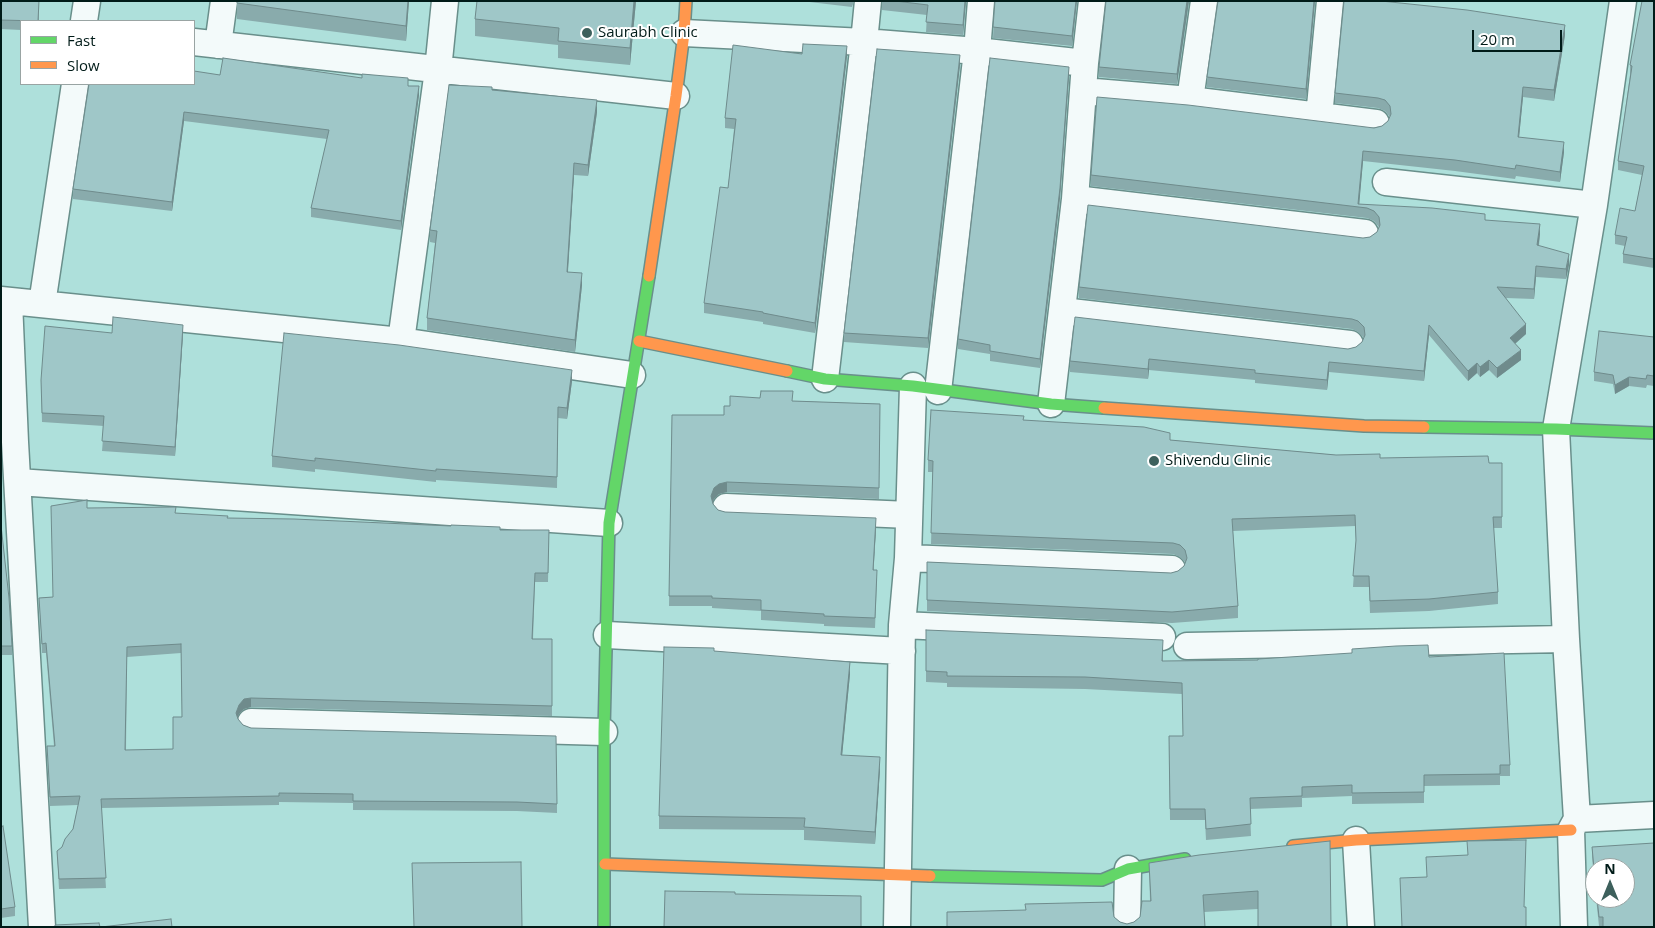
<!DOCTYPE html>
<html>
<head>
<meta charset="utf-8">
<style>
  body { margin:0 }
  #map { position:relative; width:1655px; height:928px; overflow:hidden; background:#aee0db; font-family:"Open Sans",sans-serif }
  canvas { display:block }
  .frame { position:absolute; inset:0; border:2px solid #001b18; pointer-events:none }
  .legend { position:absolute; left:20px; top:20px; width:175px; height:65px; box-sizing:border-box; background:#fff; border:1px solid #99a4a3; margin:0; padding:6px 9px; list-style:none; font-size:15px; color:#001b18 }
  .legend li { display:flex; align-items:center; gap:10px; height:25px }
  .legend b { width:25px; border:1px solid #99a4a3 }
  .north { position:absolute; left:1585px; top:858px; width:50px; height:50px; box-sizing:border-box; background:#fff; border:1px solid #99a4a3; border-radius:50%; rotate:0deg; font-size:14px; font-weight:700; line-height:20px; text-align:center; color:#001b18 }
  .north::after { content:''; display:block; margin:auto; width:18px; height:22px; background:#3d605c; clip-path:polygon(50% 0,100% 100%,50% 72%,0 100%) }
  .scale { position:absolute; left:1472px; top:30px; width:90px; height:22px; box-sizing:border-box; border:2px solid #001b18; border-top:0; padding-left:6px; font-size:15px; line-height:18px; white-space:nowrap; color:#001b18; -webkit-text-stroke:4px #fff; paint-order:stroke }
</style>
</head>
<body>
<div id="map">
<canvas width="1655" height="928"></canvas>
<div class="frame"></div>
<ul class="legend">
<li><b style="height:6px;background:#63d668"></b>Fast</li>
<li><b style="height:6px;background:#ff974d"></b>Slow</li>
</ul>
<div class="north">N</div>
<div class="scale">20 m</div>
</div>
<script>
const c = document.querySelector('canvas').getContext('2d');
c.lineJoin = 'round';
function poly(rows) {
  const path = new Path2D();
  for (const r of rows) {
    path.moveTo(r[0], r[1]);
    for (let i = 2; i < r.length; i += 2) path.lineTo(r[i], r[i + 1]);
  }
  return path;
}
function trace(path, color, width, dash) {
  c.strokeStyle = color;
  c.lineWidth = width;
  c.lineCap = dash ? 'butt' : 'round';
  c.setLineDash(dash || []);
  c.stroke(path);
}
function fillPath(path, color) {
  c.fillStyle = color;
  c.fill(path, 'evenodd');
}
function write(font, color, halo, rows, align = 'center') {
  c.font = font + ' "Open Sans",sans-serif';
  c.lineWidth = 4;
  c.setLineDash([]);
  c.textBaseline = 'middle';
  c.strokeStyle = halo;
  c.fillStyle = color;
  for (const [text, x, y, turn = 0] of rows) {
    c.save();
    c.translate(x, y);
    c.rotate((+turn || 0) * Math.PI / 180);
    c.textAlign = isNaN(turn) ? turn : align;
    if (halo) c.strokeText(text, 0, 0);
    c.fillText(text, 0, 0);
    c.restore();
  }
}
const street = poly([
  [84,21,87,1],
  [684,33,864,42,977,51,1085,63],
  [194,42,676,96],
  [218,45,224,1],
  [1083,91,1190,100,1376,123],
  [1190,100,1204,1],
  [1319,117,1330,1],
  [1386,182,1594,205],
  [1075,199,1365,233],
  [1,300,401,341,632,375],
  [9,301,15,442,42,927],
  [42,304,75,84],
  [1062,311,1350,344],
  [401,341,438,70,445,1],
  [825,379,864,42,868,1],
  [938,391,977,51,981,1],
  [1051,404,1075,199,1085,63,1092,1],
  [18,482,609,523],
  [726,507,909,515],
  [908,558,1172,569],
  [902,625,1162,637],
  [607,635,902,651],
  [1187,646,1566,639],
  [251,722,604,732],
  [1577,819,1654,815],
  [1356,840,1361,927],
  [897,927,902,625,908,558,913,386],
  [1127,927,1128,869],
  [1574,927,1571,830,1577,819,1566,639,1556,429,1594,205,1623,1]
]);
const fast = poly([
  [787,371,825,379,913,386,1051,404,1104,408],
  [1424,427,1556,429,1654,433],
  [930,876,1102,880,1128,869,1185,859],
  [604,927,604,732,609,523,649,276]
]);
const slow = poly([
  [649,276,676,96,684,33,686,1],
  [639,341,787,371],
  [1104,408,1364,426,1424,427],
  [1293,846,1356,840,1571,830],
  [605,864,930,876]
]);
const wall = poly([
  [1,1,39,1,39,21,21,21,21,30,1,29],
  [237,1,409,1,406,41,237,19],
  [477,1,636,1,630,65,558,58,558,45,475,36,475,19],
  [801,1,854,1,852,7],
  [882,1,966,1,963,35,926,32,927,15,882,10],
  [995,1,1077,1,1072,46,993,38],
  [1106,1,1189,1,1177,84,1099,77,1099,67],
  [1218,1,1315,1,1306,99,1207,87,1207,77],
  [1654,1,1654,268,1623,263,1623,254,1625,246,1615,244,1615,235,1635,211,1642,175,1618,170,1618,161,1630,75,1630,65],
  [1565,35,1554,101,1523,97,1519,137,1564,152,1560,182,1516,176,1515,179,1455,171,1363,161,1359,204,1485,220,1540,234,1539,246,1569,265,1566,279,1536,277,1534,299,1506,298,1526,334,1515,344,1521,360,1497,378,1489,370,1480,377,1477,373,1468,381,1429,335,1424,381,1329,372,1327,390,1255,383,1255,380,1149,370,1148,379,1070,372,1070,361,1348,349,1356,347,1362,342,1364,338,1358,332,1352,329,1079,298,1079,287,1370,237,1377,232,1379,227,1374,221,1367,218,1091,186,1091,175,1382,126,1388,121,1390,117,1385,111,1378,108,1335,103,1335,93],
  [802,54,847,56,815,333,763,324,763,322,704,313,704,303,728,188,734,129,725,128,725,118],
  [960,65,928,348,844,342,844,333],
  [220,75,408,86,419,95,401,230,311,217,311,208,327,139,184,121,172,211,73,199,73,189],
  [1069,76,1060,198,1040,368,990,361,990,354,958,349,958,339],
  [492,90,597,112,588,176,574,175,568,272,582,285,575,352,427,330,427,318,435,243,430,242,430,230],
  [112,333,183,334,175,456,102,451,104,426,42,422,41,380],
  [1654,337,1654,386,1647,385,1646,388,1629,386,1615,394,1613,384,1594,381,1594,372],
  [572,381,567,419,558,418,557,488,436,480,436,482,315,469,315,472,272,467,272,456],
  [793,401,880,404,879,499,727,492,719,494,714,499,712,502,713,504,718,510,725,512,876,529,873,570,877,580,875,628,824,626,824,624,761,620,761,611,712,608,712,606,669,606,672,415,724,415,730,406],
  [1023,420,1170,440,1336,455,1380,458,1489,463,1502,463,1502,528,1493,528,1498,592,1498,604,1429,611,1370,613,1369,587,1353,587,1356,542,1355,526,1233,531,1238,606,1238,618,1172,623,927,611,927,562,1171,573,1178,571,1184,566,1185,562,1180,557,1173,554,931,544,933,472,928,472,928,460],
  [87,508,175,513,227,518,500,530,549,530,548,582,535,582,533,639,552,706,552,716,251,707,244,709,239,714,237,718,243,725,251,728,557,804,557,813,517,811,353,810,353,803,279,802,279,805,101,808,106,888,59,889,57,851,62,847,73,829,78,805,50,806,47,746,54,746,46,653,42,653,39,598,53,597],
  [181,653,182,717,173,749,126,750,127,657],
  [1,525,12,646,12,655,1,655],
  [926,630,1163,652,1163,661,1258,660,1429,657,1510,765,1510,776,1500,776,1500,785,1424,786,1424,803,1352,804,1352,796,1302,798,1302,807,1250,809,1251,836,1206,840,1205,820,1170,820,1169,736,1183,736,1182,694,1085,689,947,687,947,683,926,682],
  [714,651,850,674,842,755,880,769,875,844,804,840,804,830,659,829,659,816],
  [1,827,15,907,15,916,1,918],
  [1592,847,1654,927,1599,926,1596,898,1625,898,1595,868,1595,888,1592,857],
  [1199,855,1331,927,1258,909,1204,912,1205,927,947,927,1114,917,1120,922,1127,924,1134,922,1140,917,1150,901,1149,863]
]);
const shadedWall = poly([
  [408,1,409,1,406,41,406,26],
  [634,1,636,1,630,65,630,48],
  [965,1,966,1,963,35,963,25],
  [1076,1,1077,1,1072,46,1072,36],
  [1187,1,1189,1,1177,84,1177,74],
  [1314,1,1315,1,1306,99,1306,89],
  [1565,25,1565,35,1554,101,1554,90],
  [847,46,847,56,815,333,815,323],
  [960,55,960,65,928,348,928,338],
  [1069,67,1069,76,1060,198,1040,368,1040,359],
  [419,86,419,95,401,230,401,221],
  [1523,87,1523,97,1518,148,1518,137],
  [597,100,597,112,588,176,588,165],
  [184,112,184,121,172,211,172,202],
  [1564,142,1564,152,1560,182,1560,172],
  [1363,151,1363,161,1359,207,1358,207],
  [574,163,574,175,567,284,567,272],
  [1540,224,1540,234,1537,256,1537,245],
  [1569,254,1569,265,1566,279,1566,269],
  [1536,266,1536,277,1534,299,1534,289],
  [582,273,582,285,575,352,575,340],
  [1526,324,1526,334,1510,348,1510,338],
  [183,325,183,334,175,456,175,447],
  [1429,325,1429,335,1424,381,1424,371],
  [1521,350,1521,360,1497,378,1497,368],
  [1149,359,1149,370,1148,379,1148,369],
  [1489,360,1489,370,1480,377,1480,367],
  [1329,362,1329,372,1327,390,1327,380],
  [1477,363,1477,373,1468,381,1468,371],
  [572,370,572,381,567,419,567,408],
  [1629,377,1629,386,1615,394,1615,385],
  [727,482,727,492,719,494,714,499,711,506,711,496,714,488,719,484],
  [876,518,876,529,873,580,873,570],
  [850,662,850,674,841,767,841,755],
  [251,698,251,707,244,709,239,714,236,722,236,713,239,705,244,699],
  [880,757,880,769,875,844,875,832]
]);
const building = poly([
  [1,1,39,1,38,21,1,20,1,1],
  [237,1,408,1,406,26,237,3,237,1],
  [477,1,634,1,630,48,558,41,559,28,475,19,477,1],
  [895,1,965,1,963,25,926,22,928,5,895,1],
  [995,1,1076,1,1072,36,993,27,995,1],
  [1106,1,1187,1,1177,74,1099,67,1106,1],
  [1218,1,1314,1,1306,89,1207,77,1218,1],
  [1344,1,1381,1,1467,10,1565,25,1554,90,1523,87,1518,137,1564,142,1560,172,1516,165,1515,169,1455,160,1363,151,1358,204,1432,208,1485,214,1485,220,1540,224,1537,245,1569,254,1566,269,1536,266,1534,289,1497,287,1526,324,1510,338,1521,350,1497,368,1489,360,1480,367,1477,363,1468,371,1429,325,1424,371,1329,362,1327,380,1255,373,1255,370,1149,359,1148,369,1070,361,1075,317,1348,349,1356,347,1362,342,1365,335,1364,327,1358,321,1352,319,1079,287,1088,205,1363,238,1370,237,1377,232,1380,225,1379,217,1374,211,1367,208,1091,175,1097,97,1188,105,1374,128,1382,126,1388,121,1391,114,1390,106,1385,100,1378,98,1335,93,1344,1],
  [1642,1,1654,1,1654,259,1623,254,1627,237,1615,235,1620,208,1635,211,1644,166,1618,161,1632,66,1630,65,1642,1],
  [803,44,847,46,815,323,763,313,763,312,704,303,720,187,728,188,736,119,725,118,733,45,802,54,803,44],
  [877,49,960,55,928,338,844,333,877,49],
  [223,58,362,78,362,74,408,78,408,86,419,86,401,221,311,208,329,130,184,112,172,202,73,189,89,84,194,84,194,71,220,75,223,58],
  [990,58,1069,67,1060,188,1040,359,990,351,990,345,958,339,990,58],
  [449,85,492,87,492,90,597,100,588,165,574,163,567,272,582,273,575,340,427,318,437,231,430,230,449,85],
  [113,317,183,325,175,447,102,441,104,416,42,413,41,380,45,326,112,333,113,317],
  [1599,331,1654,337,1654,376,1647,375,1646,379,1629,377,1615,385,1613,375,1594,372,1599,331],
  [284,333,399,345,572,370,567,408,558,407,557,477,436,469,436,471,315,458,315,461,272,456,284,333],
  [761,391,793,391,792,401,880,404,879,488,727,482,719,484,714,488,711,496,713,504,718,510,725,512,876,518,873,570,877,570,875,618,824,616,824,614,761,610,761,600,712,598,712,596,669,596,672,415,724,415,724,406,730,406,730,396,760,398,761,391],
  [931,410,1024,416,1023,420,1056,422,1144,427,1170,433,1170,440,1336,455,1380,454,1380,458,1488,456,1489,463,1502,463,1502,517,1493,517,1498,592,1429,599,1370,601,1369,576,1353,576,1356,540,1355,515,1232,519,1238,606,1172,612,927,600,927,562,1171,573,1178,571,1184,566,1187,558,1185,550,1180,545,1173,543,931,533,933,461,928,460,931,410],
  [87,500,87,508,176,507,175,513,228,516,227,518,294,519,451,526,451,525,500,527,500,530,549,530,548,573,535,573,532,639,552,639,552,706,251,698,244,699,239,705,236,713,238,719,243,725,251,728,556,736,557,804,517,802,353,801,353,794,279,793,279,796,101,799,106,878,59,879,57,851,62,847,65,839,73,829,80,796,50,797,47,746,55,746,46,643,42,644,39,598,53,597,51,506,87,500],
  [181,644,182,717,173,717,173,749,125,750,127,647,181,644],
  [1,525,9,598,12,646,1,646,1,525],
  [926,630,1163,640,1162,661,1258,660,1258,659,1352,653,1352,649,1396,646,1428,645,1429,657,1504,653,1510,765,1500,765,1500,774,1424,775,1424,792,1352,793,1352,785,1302,787,1302,796,1250,798,1251,824,1206,829,1205,809,1170,809,1169,736,1183,736,1182,683,1085,677,947,676,947,672,926,671,926,630],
  [664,647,714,648,714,651,850,662,841,755,880,757,875,832,804,827,805,818,659,816,664,647],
  [3,826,15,907,1,909,1,827,3,826],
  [1526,840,1524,907,1526,907,1526,927,1402,927,1400,878,1427,877,1426,857,1468,855,1467,841,1526,840],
  [1330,841,1331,927,1258,927,1258,891,1203,895,1205,927,947,927,947,912,1026,910,1025,904,1112,902,1114,917,1120,922,1127,924,1134,922,1140,917,1142,901,1151,901,1149,863,1199,855,1330,841],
  [1654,843,1654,927,1603,927,1603,917,1599,917,1597,898,1625,898,1625,868,1595,868,1595,879,1592,847,1654,843],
  [521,862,522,927,414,927,412,863,521,862],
  [665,891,735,892,735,894,861,896,861,927,664,927,665,891],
  [171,919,172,927,101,927,171,919],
  [99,923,100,927,55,927,55,925,99,923]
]);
const markers = [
  [587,33,6,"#3d605c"],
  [1154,461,6,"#3d605c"]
];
const poiNames = [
  ["Saurabh Clinic",598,33],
  ["Shivendu Clinic",1165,461]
];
trace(street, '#698f8b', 29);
trace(fast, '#698f8b', 14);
trace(slow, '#698f8b', 14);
trace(street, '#f3fafa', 26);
trace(fast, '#63d668', 11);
trace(slow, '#ff974d', 11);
fillPath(wall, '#89abac');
fillPath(shadedWall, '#6f8b8c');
fillPath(building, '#9fc7c8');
trace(building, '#6f8b8c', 1);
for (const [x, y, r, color] of markers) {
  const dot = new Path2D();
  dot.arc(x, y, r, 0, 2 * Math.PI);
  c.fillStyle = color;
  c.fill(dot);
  trace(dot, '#fff', 2);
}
write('15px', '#001b18', '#fff', poiNames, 'left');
</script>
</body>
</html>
